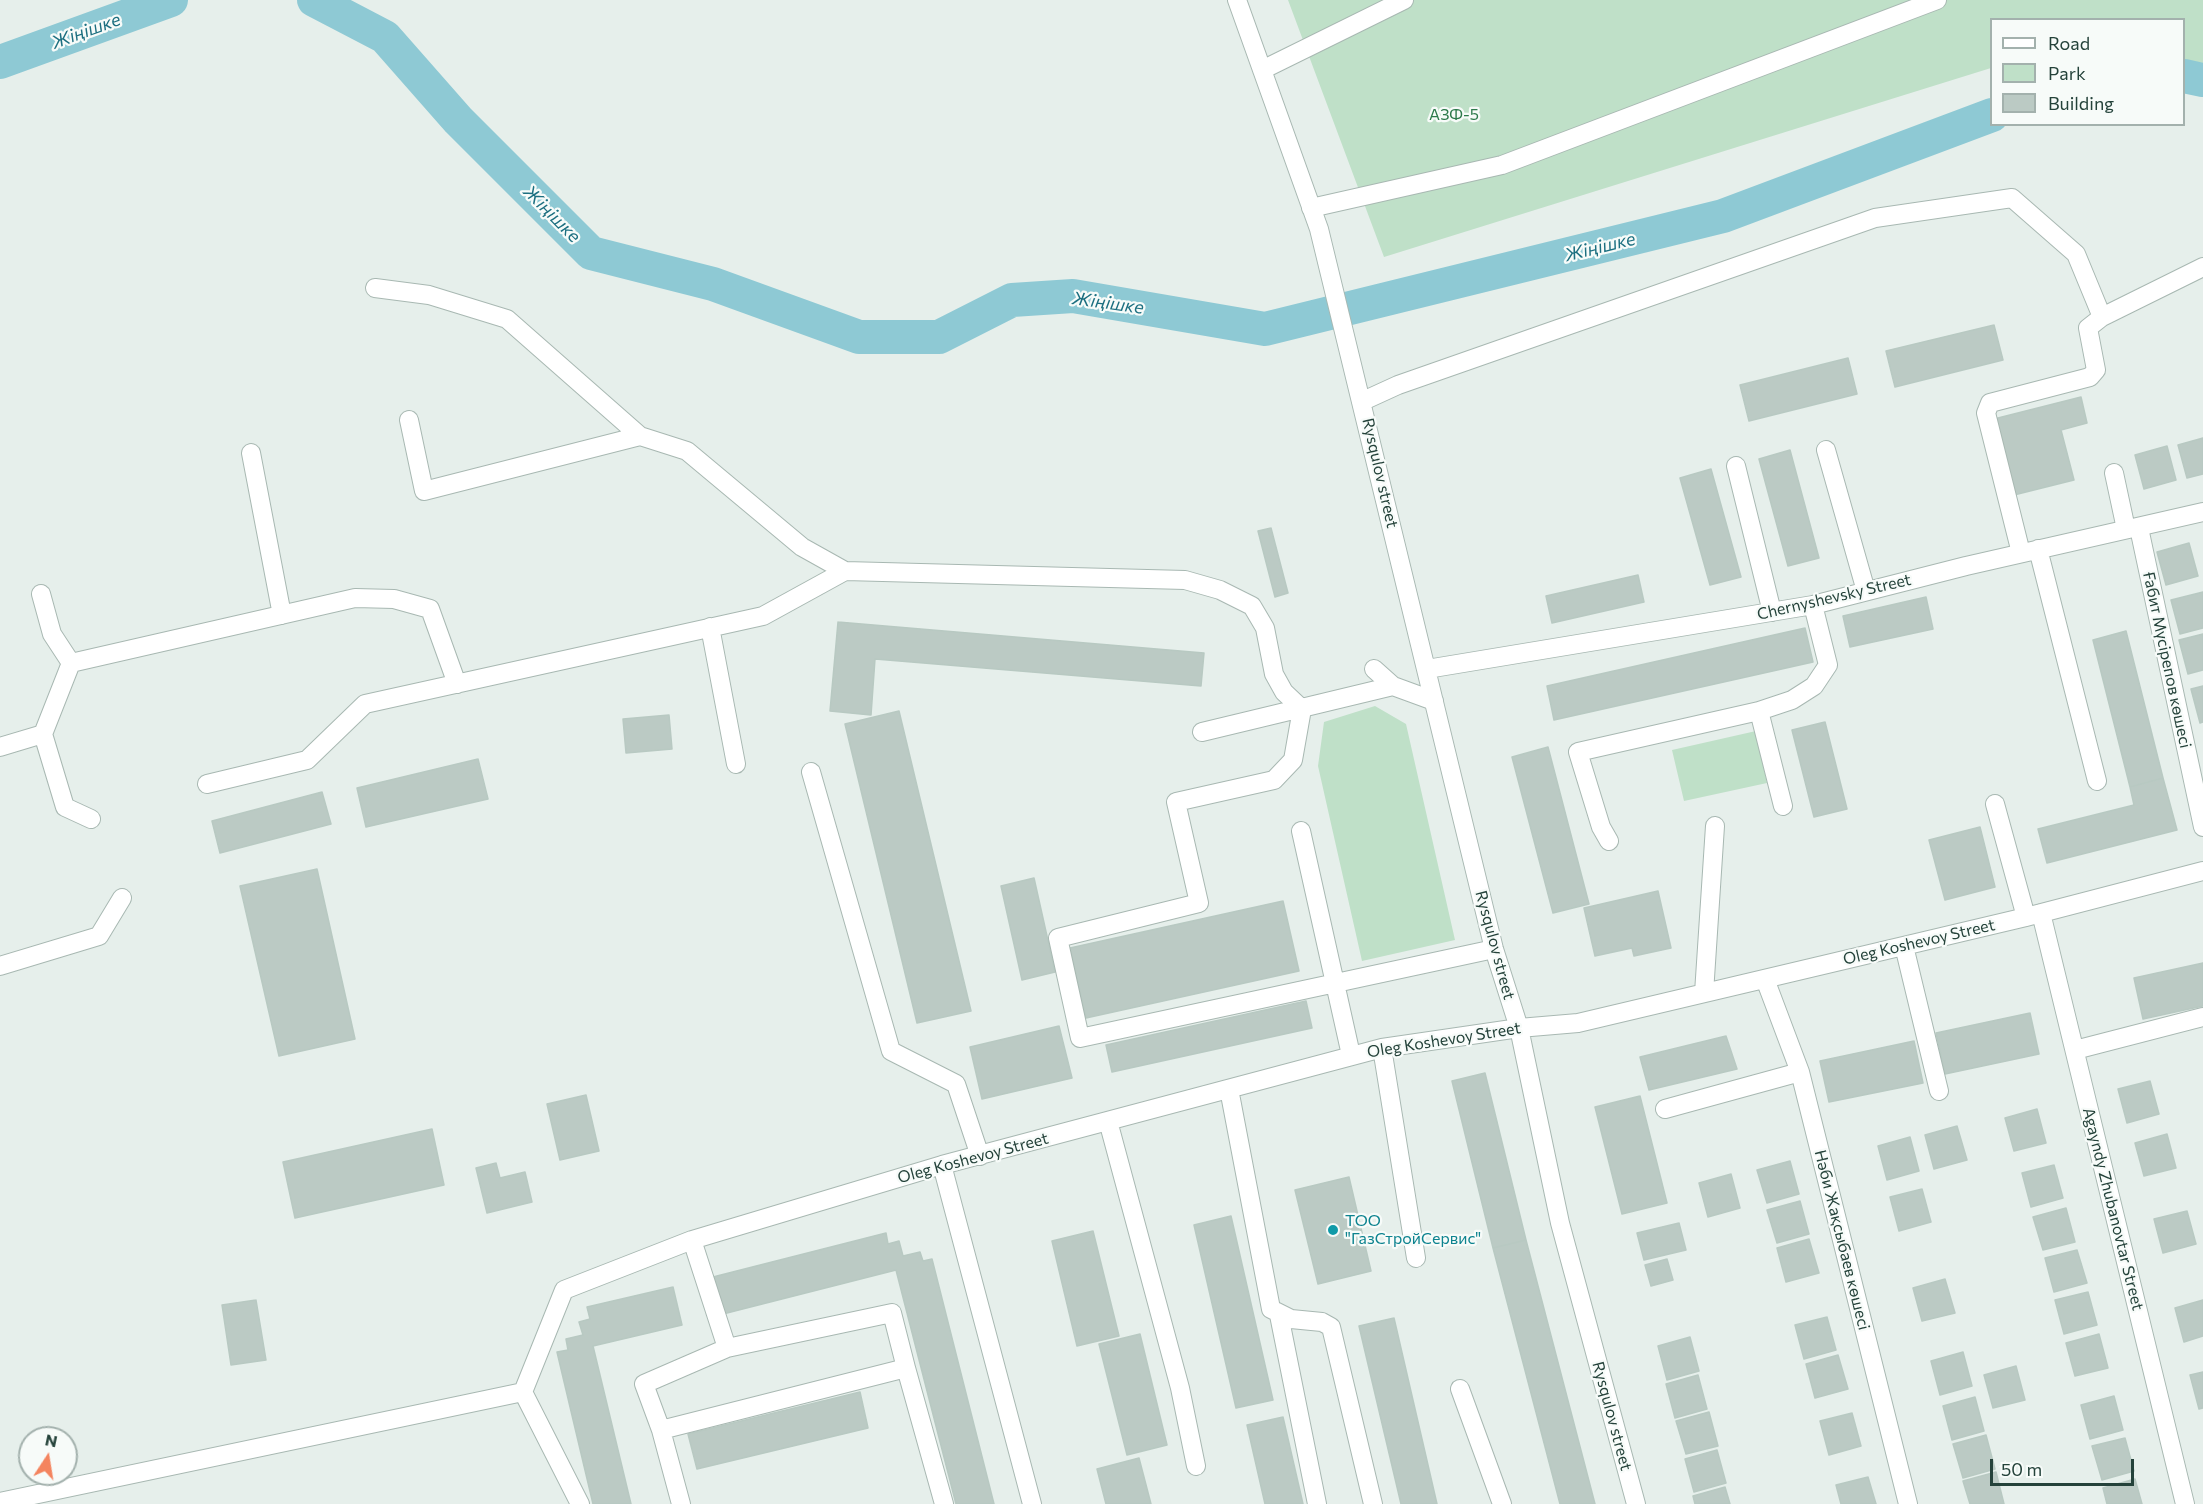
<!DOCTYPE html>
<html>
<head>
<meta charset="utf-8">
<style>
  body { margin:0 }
  #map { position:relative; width:2203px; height:1504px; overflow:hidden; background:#e6efeb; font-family:Commissioner,sans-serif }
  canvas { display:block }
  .legend { position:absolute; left:1990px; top:18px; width:195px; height:108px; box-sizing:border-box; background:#f7fbf9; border:2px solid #a3b1ad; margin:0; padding:8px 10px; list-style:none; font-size:18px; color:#24423a }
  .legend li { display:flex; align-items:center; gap:12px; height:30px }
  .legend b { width:30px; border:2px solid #a3b1ad }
  .north { position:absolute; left:18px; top:1426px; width:60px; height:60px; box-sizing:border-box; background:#f7fbf9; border:2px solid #a3b1ad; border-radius:50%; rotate:12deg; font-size:16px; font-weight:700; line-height:24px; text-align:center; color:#24423a }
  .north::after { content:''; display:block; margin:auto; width:21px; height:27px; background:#f4845f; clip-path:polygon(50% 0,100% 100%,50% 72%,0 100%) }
  .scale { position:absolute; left:1990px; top:1459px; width:144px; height:27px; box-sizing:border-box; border:3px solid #24423a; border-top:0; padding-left:8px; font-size:18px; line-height:21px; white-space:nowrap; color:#24423a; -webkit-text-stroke:4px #f7fbf9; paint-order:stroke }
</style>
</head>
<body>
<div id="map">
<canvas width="2203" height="1504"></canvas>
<ul class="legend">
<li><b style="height:8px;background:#fff"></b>Road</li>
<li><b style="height:16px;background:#bfe0c8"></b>Park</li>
<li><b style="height:16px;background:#bbcac4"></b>Building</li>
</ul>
<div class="north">N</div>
<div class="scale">50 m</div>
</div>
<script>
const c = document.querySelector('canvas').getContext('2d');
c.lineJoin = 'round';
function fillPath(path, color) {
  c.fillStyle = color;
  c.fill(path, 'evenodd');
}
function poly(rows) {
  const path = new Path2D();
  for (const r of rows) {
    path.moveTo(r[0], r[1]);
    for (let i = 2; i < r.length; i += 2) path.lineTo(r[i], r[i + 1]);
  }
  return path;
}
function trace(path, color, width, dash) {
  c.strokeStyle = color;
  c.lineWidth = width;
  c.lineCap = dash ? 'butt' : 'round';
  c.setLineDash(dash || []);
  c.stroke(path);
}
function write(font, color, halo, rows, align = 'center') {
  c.font = font + ' Commissioner,sans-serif';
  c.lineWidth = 4.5;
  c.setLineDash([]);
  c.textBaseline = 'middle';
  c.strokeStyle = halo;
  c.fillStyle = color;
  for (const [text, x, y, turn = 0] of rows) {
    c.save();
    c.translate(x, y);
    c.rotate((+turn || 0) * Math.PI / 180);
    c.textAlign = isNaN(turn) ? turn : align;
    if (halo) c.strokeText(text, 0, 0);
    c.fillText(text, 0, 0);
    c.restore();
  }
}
const green = poly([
  [1288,0,2203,0,2203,63,2184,62,2184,20,1992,20,1991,68,1384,257],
  [1375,706,1406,724,1455,940,1362,961,1318,766,1324,722],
  [1756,731,1767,783,1684,801,1672,750]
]);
const river = poly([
  [314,0,385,37,458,120,591,253,713,284,859,337,939,337,1012,300,1073,296,1265,329,1723,216,1992,115],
  [0,62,171,0],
  [2184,76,2203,80]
]);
const building = poly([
  [1994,325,2003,360,1895,387,1886,351,1994,325],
  [1848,358,1857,394,1749,421,1740,385,1848,358],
  [2081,397,2087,423,2061,430,2074,480,2014,495,1994,419,2081,397],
  [2203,438,2203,474,2187,478,2178,445,2203,438],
  [2167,446,2176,480,2144,489,2135,455,2167,446],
  [1790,450,1819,558,1788,566,1759,459,1790,450],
  [1711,469,1741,577,1710,585,1680,478,1711,469],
  [1271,528,1288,593,1275,597,1258,531,1271,528],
  [2189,543,2198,576,2166,585,2157,552,2189,543],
  [1638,575,1644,602,1552,623,1546,596,1638,575],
  [2203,592,2203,628,2180,634,2171,600,2203,592],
  [1926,597,1933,629,1850,647,1843,616,1926,597],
  [838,622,1204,653,1201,686,875,659,871,715,830,711,838,622],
  [1805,628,1813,662,1554,720,1547,686,1805,628],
  [2126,631,2163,778,2130,787,2093,640,2126,631],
  [2203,634,2203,670,2188,674,2179,640,2203,634],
  [2203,686,2203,722,2200,723,2191,689,2203,686],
  [899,711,971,1011,917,1023,845,724,899,711],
  [669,715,672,749,626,753,623,719,669,715],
  [1825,722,1847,809,1814,817,1792,730,1825,722],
  [1548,747,1589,904,1553,913,1512,757,1548,747],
  [478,759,488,799,366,827,357,788,478,759],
  [2163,778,2177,830,2047,863,2038,829,2134,805,2130,787,2163,778],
  [322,792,331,824,220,853,212,821,322,792],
  [1980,827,1995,887,1945,900,1929,840,1980,827],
  [317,869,355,1039,279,1056,240,886,317,869],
  [1034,878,1055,972,1022,980,1001,886,1034,878],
  [1658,891,1671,948,1634,956,1632,948,1595,956,1584,908,1658,891],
  [1283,901,1299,971,1086,1018,1070,948,1283,901],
  [2203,963,2203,1006,2143,1019,2134,978,2203,963],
  [1306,1001,1312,1028,1112,1072,1106,1045,1306,1001],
  [2030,1013,2039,1054,1945,1074,1936,1033,2030,1013],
  [1059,1026,1072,1078,982,1099,970,1047,1059,1026],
  [1726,1036,1737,1069,1649,1090,1640,1057,1726,1036],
  [1914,1041,1923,1083,1829,1102,1820,1061,1914,1041],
  [1485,1073,1526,1240,1493,1248,1452,1081,1485,1073],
  [2150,1081,2159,1114,2127,1123,2118,1089,2150,1081],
  [586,1095,599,1151,560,1160,547,1104,586,1095],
  [1640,1096,1667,1203,1622,1214,1595,1107,1640,1096],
  [2037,1109,2046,1143,2014,1151,2005,1118,2037,1109],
  [1957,1126,1967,1160,1934,1169,1925,1135,1957,1126],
  [432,1129,444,1185,295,1218,283,1162,432,1129],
  [2167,1134,2176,1168,2144,1176,2135,1143,2167,1134],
  [1910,1137,1919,1171,1887,1180,1878,1146,1910,1137],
  [1790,1161,1799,1194,1767,1203,1757,1170,1790,1161],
  [496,1163,500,1178,525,1172,532,1202,487,1213,476,1168,496,1163],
  [2054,1165,2063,1198,2031,1207,2022,1173,2054,1165],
  [1731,1174,1740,1208,1708,1217,1699,1183,1731,1174],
  [1349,1177,1371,1271,1318,1284,1295,1190,1349,1177],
  [1922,1189,1931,1222,1899,1231,1890,1197,1922,1189],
  [1800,1201,1809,1234,1777,1243,1767,1210,1800,1201],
  [2066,1208,2075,1242,2043,1250,2033,1217,2066,1208],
  [2187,1211,2196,1244,2163,1253,2154,1219,2187,1211],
  [1231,1216,1273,1400,1236,1408,1194,1225,1231,1216],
  [1679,1223,1686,1250,1644,1260,1637,1233,1679,1223],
  [1093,1231,1119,1336,1077,1346,1052,1241,1093,1231],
  [886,1233,888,1244,899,1241,903,1256,920,1252,923,1261,932,1259,994,1504,956,1504,896,1270,723,1314,713,1277,886,1233],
  [1809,1239,1819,1273,1786,1282,1777,1248,1809,1239],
  [1526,1240,1595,1504,1560,1504,1493,1248,1526,1240],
  [2077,1250,2087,1283,2054,1292,2045,1258,2077,1250],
  [1667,1259,1673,1280,1651,1286,1645,1265,1667,1259],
  [1945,1279,1955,1313,1922,1321,1913,1288,1945,1279],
  [673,1287,682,1325,593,1346,631,1504,593,1504,557,1352,568,1350,566,1339,583,1335,579,1322,590,1319,587,1307,673,1287],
  [2088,1292,2097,1325,2064,1334,2055,1300,2088,1292],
  [256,1300,266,1360,231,1365,222,1305,256,1300],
  [2203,1300,2203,1336,2184,1342,2175,1308,2203,1300],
  [1827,1317,1836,1350,1804,1359,1795,1325,1827,1317],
  [1394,1318,1437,1504,1401,1504,1359,1326,1394,1318],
  [1140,1334,1167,1445,1127,1455,1099,1344,1140,1334],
  [2099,1334,2108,1368,2075,1376,2066,1343,2099,1334],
  [1690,1337,1699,1371,1667,1380,1658,1346,1690,1337],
  [1963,1352,1972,1386,1940,1395,1931,1361,1963,1352],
  [1838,1355,1848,1389,1815,1398,1806,1364,1838,1355],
  [2016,1366,2025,1400,1993,1408,1984,1375,2016,1366],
  [2203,1372,2203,1408,2199,1409,2190,1375,2203,1372],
  [1698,1375,1707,1409,1675,1418,1666,1384,1698,1375],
  [860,1392,868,1428,697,1469,688,1434,860,1392],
  [2114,1396,2123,1430,2090,1439,2081,1405,2114,1396],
  [1975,1397,1984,1431,1952,1440,1943,1406,1975,1397],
  [1709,1412,1718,1446,1686,1454,1676,1421,1709,1412],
  [1852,1413,1861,1446,1829,1455,1820,1421,1852,1413],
  [1283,1417,1303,1504,1265,1504,1247,1425,1283,1417],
  [1986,1435,1995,1469,1963,1478,1953,1444,1986,1435],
  [2125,1438,2134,1471,2102,1480,2092,1446,2125,1438],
  [1717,1450,1726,1483,1694,1492,1685,1459,1717,1450],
  [1139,1458,1151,1504,1106,1504,1097,1469,1139,1458],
  [1996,1472,2004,1504,1970,1504,1963,1481,1996,1472],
  [1868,1477,1876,1504,1841,1504,1836,1485,1868,1477],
  [2135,1479,2142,1504,2107,1504,2103,1488,2135,1479],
  [1725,1487,1730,1504,1695,1504,1693,1496,1725,1487]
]);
const minor = poly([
  [1237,0,1319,229,1494,949,1519,1028,1560,1223,1636,1504],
  [1262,70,1404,0],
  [1311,208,1502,165,1937,0],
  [375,288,429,295,507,319,640,436,687,451,802,547,845,571],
  [1363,401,1398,385,1875,218,2012,198,2076,254,2102,317,2203,267],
  [409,420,424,491,640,436],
  [1826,450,1866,591],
  [251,453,282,615],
  [1736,466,1772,612],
  [2114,473,2126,529],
  [2139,528,2203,827],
  [2038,549,2097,781],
  [2021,553,1986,413,1990,403,2090,377,2096,370,2088,328,2102,317],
  [41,594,52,634,71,663],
  [710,627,736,764],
  [1374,669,1393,686,1434,701],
  [1427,669,1813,605,1966,566,2203,512],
  [1759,711,1792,700,1814,686,1828,665,1813,605],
  [1202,732,1393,686],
  [43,734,65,807,91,819],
  [0,747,43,734,71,663,355,598,394,599,430,609,457,684],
  [811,772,891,1051,956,1084,980,1156],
  [207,784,307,760,365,704,763,616,845,571,1185,580,1220,590,1252,606,1265,628,1274,674,1284,692,1302,709,1293,760,1274,780,1176,802,1199,903,1058,938,1080,1038,1494,949],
  [1995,804,2026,917],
  [1301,831,1351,1055],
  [1609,841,1601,827,1578,752,1759,711,1783,806],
  [2041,913,2185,1504],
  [1904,946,1939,1091],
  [0,966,99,936,122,898],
  [1765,979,1800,1072,1908,1504],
  [1704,993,1715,826],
  [1382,1048,1416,1258],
  [2075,1050,2203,1017],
  [1229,1089,1271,1309,1291,1319,1322,1322,1331,1327,1373,1504],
  [1665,1109,1800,1072],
  [1108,1121,1180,1388,1196,1466],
  [942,1165,1032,1504],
  [692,1240,727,1348,892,1313,906,1368,661,1430,644,1384,727,1348],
  [1279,1315,1317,1504],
  [906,1368,944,1504],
  [1460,1389,1502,1504],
  [523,1392,580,1504],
  [661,1430,681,1504],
  [0,1502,523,1392,564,1290,692,1240,942,1165,1382,1048,1519,1028,1578,1023,2026,917,2203,871]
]);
const markers = [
  [1333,1230,6,"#0f9aa8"]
];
const parkNames = [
  ["АЗФ-5",1454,115]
];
const streetNames = [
  ["Rysqulov street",1380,473,77],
  ["Chernyshevsky Street",1834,597,-13],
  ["Ғабит Мүсірепов көшесі",2167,660,78],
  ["Oleg Koshevoy Street",1919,942,-13],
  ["Rysqulov street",1495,945,75],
  ["Oleg Koshevoy Street",1444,1040,-9],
  ["Oleg Koshevoy Street",973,1158,-15],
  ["Agayndy Zhubanovtar Street",2113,1209,76],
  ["Нәби Жақсыбаев көшесі",1842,1240,76],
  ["Rysqulov street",1612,1416,75]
];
const cultureNames = [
  ["ТОО",1345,1221],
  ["\"ГазСтройСервис\"",1345,1239]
];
const waterNames = [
  ["Жіңішке",86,31,-20],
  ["Жіңішке",552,214,45],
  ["Жіңішке",1600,247,-14],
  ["Жіңішке",1108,303,8]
];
fillPath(green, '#bfe0c8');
trace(river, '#8ec9d4', 34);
fillPath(building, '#bbcac4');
trace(building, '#b8c9c2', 1.5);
trace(minor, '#a8b8b2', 20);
trace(minor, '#fff', 18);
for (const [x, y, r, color] of markers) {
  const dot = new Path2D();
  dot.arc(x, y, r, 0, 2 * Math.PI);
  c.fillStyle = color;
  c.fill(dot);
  trace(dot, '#f7fbf9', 2);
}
write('16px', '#2d7a4b', '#f7fbf9', parkNames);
write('16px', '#24423a', '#f7fbf9', streetNames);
write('16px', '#0d838f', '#f7fbf9', cultureNames, 'left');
write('italic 18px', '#1c6f80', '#f7fbf9', waterNames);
</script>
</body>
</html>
